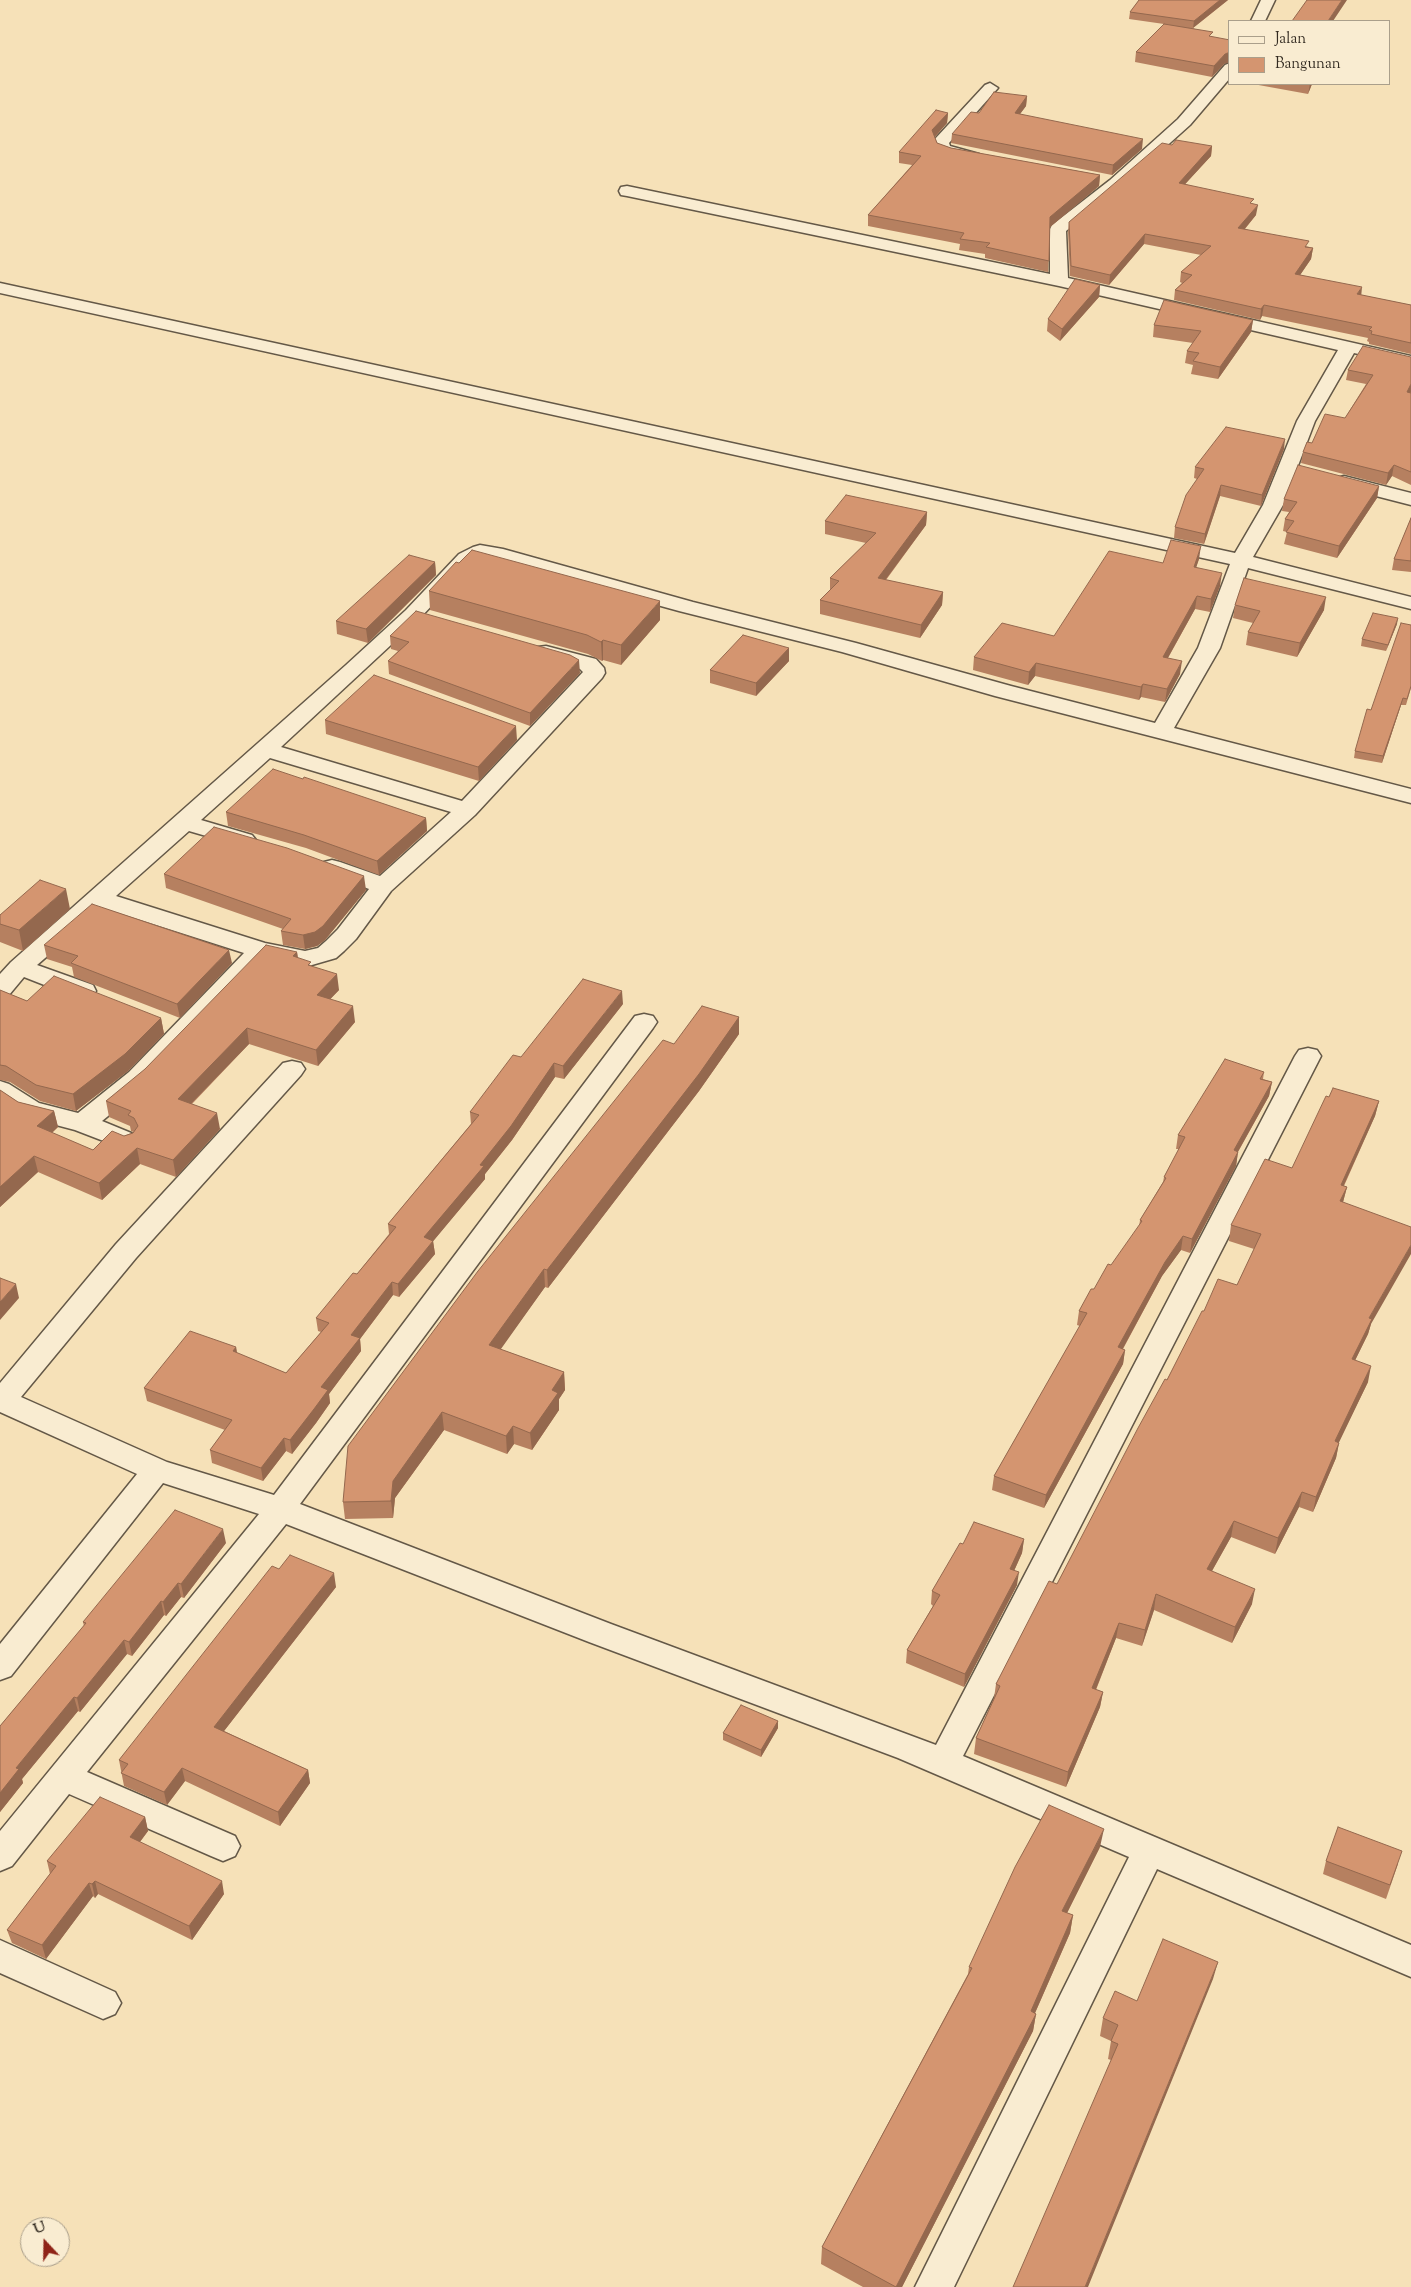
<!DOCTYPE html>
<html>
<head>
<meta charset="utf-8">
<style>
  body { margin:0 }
  #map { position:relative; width:1411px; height:2287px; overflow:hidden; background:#f6e1b8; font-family:"Sorts Mill Goudy",serif }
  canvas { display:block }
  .legend { position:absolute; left:1228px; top:20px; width:162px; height:65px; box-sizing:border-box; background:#f9ecd1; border:1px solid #aa9f8b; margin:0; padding:6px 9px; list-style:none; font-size:15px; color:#332b21 }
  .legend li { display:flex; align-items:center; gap:10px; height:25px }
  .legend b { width:25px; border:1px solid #aa9f8b }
  .north { position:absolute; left:20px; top:2217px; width:50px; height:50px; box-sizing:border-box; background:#f9ecd1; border:1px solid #aa9f8b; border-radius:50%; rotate:339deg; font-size:14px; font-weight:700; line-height:20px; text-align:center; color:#332b21 }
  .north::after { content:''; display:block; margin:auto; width:18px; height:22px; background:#8f2418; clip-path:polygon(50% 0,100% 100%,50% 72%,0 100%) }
</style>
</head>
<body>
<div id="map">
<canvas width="1411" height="2287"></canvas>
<ul class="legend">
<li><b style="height:6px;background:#f9ecd1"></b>Jalan</li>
<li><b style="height:14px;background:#d49570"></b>Bangunan</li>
</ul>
<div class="north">U</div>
</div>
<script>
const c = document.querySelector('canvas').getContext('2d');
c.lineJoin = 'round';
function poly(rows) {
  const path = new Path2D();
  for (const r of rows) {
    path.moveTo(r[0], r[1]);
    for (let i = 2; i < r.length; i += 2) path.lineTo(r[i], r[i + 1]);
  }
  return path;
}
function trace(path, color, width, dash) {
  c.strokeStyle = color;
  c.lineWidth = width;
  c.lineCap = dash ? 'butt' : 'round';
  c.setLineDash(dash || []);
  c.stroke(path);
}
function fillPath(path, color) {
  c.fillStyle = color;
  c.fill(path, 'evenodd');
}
const street = poly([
  [1261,0,1275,0,1265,21,1251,21,1261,0],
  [1230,63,1230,78,1190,125,1122,186,1066,231,1068,278,1411,356,1411,366,1354,353,1315,421,1283,505,1253,557,1411,597,1411,609,1248,568,1220,648,1174,728,1411,789,1411,803,995,696,842,652,679,611,483,557,473,562,420,618,281,747,462,801,583,672,580,669,538,657,535,652,538,647,546,646,596,659,604,668,605,673,602,678,475,815,391,891,356,939,344,951,336,958,305,967,266,959,147,1084,102,1121,136,1135,140,1141,136,1147,127,1150,75,1130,22,1116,0,1102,0,1081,9,1084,39,1103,78,1113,129,1072,244,953,103,908,37,965,93,985,96,991,93,997,84,999,75,997,24,977,9,995,0,997,0,974,11,962,346,665,406,610,459,554,473,547,480,545,503,549,693,602,856,643,1011,686,1155,723,1198,648,1230,564,0,293,0,283,1235,553,1263,505,1297,421,1338,350,1059,286,627,196,621,195,619,191,621,187,627,186,1050,274,1050,229,1052,225,1110,180,1178,119,1225,65,1230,63],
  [270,758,451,812,380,876,340,862,332,860,324,862,320,867,324,872,369,889,338,929,326,941,318,948,305,951,265,943,116,896,189,831,244,847,252,845,256,840,252,835,201,820,270,758],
  [990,83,998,88,949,143,950,146,979,154,981,157,979,160,973,162,937,152,933,142,935,139,985,85,990,83],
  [1344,476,1411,493,1411,505,1337,486,1334,482,1337,478,1344,476],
  [644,1014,653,1016,657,1022,653,1028,300,1504,611,1624,936,1745,1295,1056,1299,1050,1308,1048,1317,1050,1321,1056,963,1756,1411,1945,1411,1977,1157,1869,954,2287,915,2287,1129,1857,898,1758,589,1642,286,1524,87,1772,235,1836,240,1846,235,1856,223,1861,211,1856,69,1794,12,1866,0,1871,0,1831,259,1514,163,1483,11,1676,0,1680,0,1644,137,1474,0,1412,0,1383,116,1244,283,1063,292,1061,301,1063,305,1069,301,1075,136,1258,21,1397,167,1462,274,1495,635,1016,644,1014],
  [0,1940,115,1992,121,2003,115,2014,103,2019,0,1973,0,1940]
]);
const wall = poly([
  [1139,0,1228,0,1193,28,1212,37,1224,64,1212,77,1135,62,1136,52,1164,24,1129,19,1130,12],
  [1253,84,1312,84,1308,94],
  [1027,96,1026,106,1020,114,1142,149,1112,175,951,143,952,134,979,113],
  [948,113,947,123,935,137,937,143,951,148,1100,175,1099,186,1050,227,1048,272,985,258,985,254,959,250,960,244,868,226,868,215,912,165,899,163,899,152],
  [1172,145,1212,146,1211,156,1185,184,1253,204,1256,215,1245,229,1313,248,1311,259,1300,275,1361,295,1411,305,1411,354,1369,344,1369,342,1367,341,1368,338,1262,316,1260,320,1174,300,1175,290,1182,283,1180,282,1181,272,1201,255,1144,244,1109,285,1070,276,1068,232,1069,222],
  [1100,285,1099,297,1060,341,1047,331,1048,319],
  [1253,320,1251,332,1218,379,1191,374,1193,365,1185,363,1187,351,1193,343,1153,337,1154,325],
  [1411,357,1411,485,1392,476,1386,485,1301,463,1303,452,1312,443,1345,418,1366,384,1346,380,1348,370],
  [1284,449,1261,506,1220,496,1204,544,1174,538,1175,527,1197,479,1194,478,1195,467],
  [1379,486,1377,498,1337,558,1284,544,1287,532,1283,531,1285,519,1289,512,1282,511,1284,499],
  [927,512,926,525,886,580,943,592,942,605,920,638,820,614,820,600,830,591,830,578,866,543,825,534,825,521],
  [1411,518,1411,572,1392,570,1394,559],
  [1199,559,1196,567,1220,586,1210,612,1195,609,1168,658,1180,674,1165,702,1141,697,1139,700,1035,676,1028,685,973,670,974,657,1054,636,1163,563],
  [435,562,436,575,368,643,337,634,336,621],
  [429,591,660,620,621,665,603,660,602,661,588,654,430,610],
  [1235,605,1324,610,1297,657,1246,645,1248,632,1253,623,1233,618],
  [1397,624,1386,651,1361,646,1362,639],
  [1411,625,1411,688,1406,705,1401,705,1382,763,1354,758,1355,751,1371,710],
  [390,636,580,673,530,726,389,674,388,661,398,651,391,649],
  [789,648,789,661,756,696,710,683,710,670],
  [325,720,517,740,479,781,326,734],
  [226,812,426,818,427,831,379,875,306,848,228,826],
  [164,874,366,890,325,940,317,946,305,949,283,945,281,931,283,929,166,888],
  [70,909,23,951,0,942,0,915],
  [44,945,232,963,180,1018,74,977,72,967,47,959],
  [297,952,298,958,312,966,339,990,330,999,355,1022,318,1066,249,1044,192,1104,220,1129,176,1177,140,1164,102,1200,38,1172,0,1207,0,1090,18,1102,54,1111,58,1127,52,1133,93,1150,124,1136,134,1132,131,1131,130,1126,109,1117,106,1101],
  [0,990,27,1001,161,1018,164,1034,128,1071,76,1111,40,1101,10,1082,0,1080],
  [623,1004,564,1079,555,1077,512,1140,485,1174,485,1179,433,1241,435,1254,399,1297,393,1295,360,1339,361,1351,329,1394,330,1403,316,1423,292,1454,286,1451,263,1481,212,1463,210,1450,225,1430,147,1401,144,1388,236,1347,237,1353,286,1373,321,1332,318,1331,316,1318,357,1274,389,1234,388,1224,471,1124,470,1112,521,1057],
  [739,1017,739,1034,699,1091,548,1288,545,1287,500,1349,564,1372,565,1390,559,1399,559,1410,532,1450,514,1444,507,1454,444,1430,395,1498,393,1518,345,1519,343,1502,674,1044],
  [1264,1072,1263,1079,1272,1082,1269,1096,1238,1152,1236,1166,1190,1253,1181,1250,1162,1276,1123,1349,1125,1350,1123,1364,1044,1508,992,1490,994,1476,1080,1326,1077,1325,1079,1311,1139,1227,1140,1220,1163,1182,1164,1177,1179,1149,1176,1149,1178,1135],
  [1329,1097,1379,1101,1375,1116,1344,1186,1347,1187,1343,1202,1371,1324,1368,1334,1355,1360,1368,1382,1338,1443,1339,1443,1336,1458,1313,1512,1299,1507,1275,1554,1231,1537,1212,1571,1252,1604,1232,1643,1154,1610,1142,1646,1116,1638,1096,1690,1103,1692,1100,1707,1066,1787,974,1754,976,1738,994,1698,996,1684,1057,1584,1204,1311,1237,1285,1254,1249,1229,1241,1231,1225,1292,1168],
  [1024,1539,1022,1553,1014,1571,1017,1585,964,1687,906,1663,907,1650,933,1606,931,1604,932,1591,963,1544],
  [226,1543,184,1598,181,1597,166,1616,164,1615,132,1656,127,1654,80,1712,78,1711,22,1779,23,1783,0,1812,0,1726,84,1626,83,1622],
  [279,1569,336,1587,224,1731,308,1770,310,1783,280,1826,185,1781,167,1805,124,1786,119,1760],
  [778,1721,778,1728,761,1757,723,1740,723,1733],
  [145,1817,148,1831,140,1842,224,1894,192,1940,98,1894,95,1898,93,1896,46,1959,12,1943,7,1930,50,1874,47,1861],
  [1100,1847,1067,1913,1073,1915,1070,1933,1035,2013,1036,2014,1033,2031,902,2287,863,2287,821,2264,822,2247,968,1974,969,1967],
  [1326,1861,1398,1864,1386,1899,1323,1874],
  [1213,1979,1111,2060,1108,2059,1111,2041,1100,2036,1103,2018,1137,2001]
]);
const shadedWall = poly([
  [1220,0,1228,0,1193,28,1194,21],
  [1342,0,1347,0,1333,21,1328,21],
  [1230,52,1230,62,1224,64,1212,77,1214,66,1225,54],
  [1310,84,1312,84,1308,94],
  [1027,96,1026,106,1014,122,1015,113],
  [948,113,947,123,931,141,932,130],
  [1143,139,1142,149,1112,175,1113,165],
  [1212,146,1211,156,1177,193,1179,183],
  [1100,175,1099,186,1049,228,1050,217],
  [1258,205,1256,215,1237,238,1238,228],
  [1145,234,1144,244,1109,285,1110,275],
  [1313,248,1311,259,1294,284,1295,274],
  [1100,285,1099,297,1060,341,1062,329],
  [1362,287,1361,298,1357,294],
  [1264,305,1262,316,1260,320,1261,309],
  [1253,320,1251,332,1218,379,1220,367],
  [1411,384,1411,392,1405,403,1407,392],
  [1285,439,1284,449,1261,506,1262,495],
  [1394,465,1392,476,1386,485,1388,473],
  [1221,485,1220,496,1204,544,1205,534],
  [1379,486,1377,498,1337,558,1339,546],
  [927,512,926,525,877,591,878,578],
  [1201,546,1199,559,1192,580,1194,567],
  [435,562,436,575,368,643,366,629],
  [1222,573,1220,586,1210,612,1211,599],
  [943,592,942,605,920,638,921,625],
  [1197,596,1195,609,1161,670,1163,657],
  [1326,597,1324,610,1297,657,1300,643],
  [660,601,660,620,621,665,621,645],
  [1398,618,1397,624,1386,651,1388,645],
  [603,640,603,660,602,661,601,642],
  [789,648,789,661,756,696,756,683],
  [579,660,580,673,530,726,530,713],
  [1182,661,1180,674,1165,702,1167,689],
  [1036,663,1035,676,1028,685,1029,672],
  [1143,684,1141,697,1139,700,1141,687],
  [1403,698,1401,705,1382,763,1383,756],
  [516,726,517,740,479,781,478,767],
  [426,818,427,831,379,875,377,861],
  [364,876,366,890,325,940,317,946,305,949,303,935],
  [66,889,70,909,23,951,19,930],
  [229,950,232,963,180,1018,177,1004],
  [297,952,299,968,293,956],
  [337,974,339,990,319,1011,317,995],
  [622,991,623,1004,564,1079,563,1066],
  [353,1006,355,1022,318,1066,316,1050],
  [739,1017,739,1034,699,1091,548,1288,547,1270],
  [161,1018,164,1034,128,1071,76,1111,73,1094],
  [247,1028,249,1044,180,1115,178,1099],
  [554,1063,555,1077,512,1140,485,1174,485,1179,425,1251,424,1237,480,1165],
  [1272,1082,1269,1096,1231,1164,1234,1150],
  [1379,1101,1375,1116,1337,1200,1341,1185],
  [54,1111,58,1127,40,1143,37,1126],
  [217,1113,220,1129,176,1177,173,1160],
  [137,1148,140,1164,102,1200,99,1183],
  [1238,1152,1236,1166,1190,1253,1192,1239],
  [34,1156,38,1172,0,1207,0,1187],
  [1347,1187,1343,1202,1340,1201],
  [1183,1236,1181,1250,1162,1276,1116,1361,1118,1347,1165,1262],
  [433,1241,435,1254,399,1297,398,1284],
  [1411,1245,1411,1254,1371,1324,1368,1334,1348,1375,1352,1359,1369,1318],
  [544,1269,545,1287,491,1363,489,1345],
  [392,1282,393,1295,360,1339,361,1351,329,1394,330,1403,316,1423,292,1454,290,1440,351,1335],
  [16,1284,19,1298,0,1320,0,1302],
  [236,1347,238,1360,233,1351],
  [1125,1350,1123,1364,1044,1508,1046,1495],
  [1371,1366,1368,1382,1332,1457,1335,1441],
  [564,1372,565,1390,559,1399,559,1410,532,1450,530,1433,552,1390],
  [442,1412,444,1430,395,1498,393,1518,391,1501,393,1481],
  [513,1426,514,1444,507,1454,506,1436],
  [284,1438,286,1451,263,1481,261,1468],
  [1339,1443,1336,1458,1313,1512,1316,1497],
  [1302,1492,1299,1507,1275,1554,1278,1538],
  [1234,1521,1231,1537,1204,1585,1207,1569],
  [223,1529,226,1543,184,1598,181,1584],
  [1024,1539,1022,1553,1009,1582,1010,1569],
  [1019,1572,1017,1585,964,1687,965,1674],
  [334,1573,336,1587,217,1740,214,1727],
  [178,1583,181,1597,166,1616,163,1602],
  [1255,1589,1252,1604,1232,1643,1235,1627],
  [1156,1594,1154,1610,1142,1646,1145,1630],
  [161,1601,164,1615,132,1656,129,1642],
  [1119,1623,1116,1638,1090,1704,1092,1688],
  [124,1640,127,1654,80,1712,77,1698],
  [1103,1692,1100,1707,1066,1787,1068,1772],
  [74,1697,78,1711,22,1779,23,1783,0,1812,0,1793,16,1768],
  [778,1721,778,1728,761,1757,761,1750],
  [182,1768,185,1781,167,1805,164,1792],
  [308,1770,310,1783,280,1826,278,1812],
  [145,1817,148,1831,133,1851,130,1837],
  [1104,1829,1100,1847,1059,1929,1062,1911],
  [95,1881,98,1894,95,1898,92,1884],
  [222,1881,224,1894,192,1940,189,1926],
  [89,1883,93,1896,46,1959,42,1945],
  [1073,1915,1070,1933,1028,2029,1031,2011],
  [1218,1962,1213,1979,1088,2287,1085,2287],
  [1036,2014,1033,2031,902,2287,896,2287]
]);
const building = poly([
  [1139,0,1220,0,1194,21,1130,12,1139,0],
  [1307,0,1342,0,1328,21,1292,21,1307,0],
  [1164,24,1213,32,1209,36,1230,40,1230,52,1225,54,1214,66,1136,52,1164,24],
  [994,92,1027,96,1015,113,1143,139,1113,165,952,134,971,112,979,113,994,92],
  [936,110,948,113,932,130,937,143,951,148,1100,175,1050,217,1049,261,986,247,990,243,960,239,964,233,868,215,921,156,899,152,936,110],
  [1176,140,1212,146,1179,183,1254,199,1250,203,1258,205,1238,228,1309,241,1305,247,1313,248,1295,274,1362,287,1357,294,1411,305,1411,343,1371,334,1372,331,1369,330,1372,327,1264,305,1261,309,1175,290,1192,275,1181,272,1211,246,1145,234,1110,275,1071,266,1069,222,1162,143,1172,145,1176,140],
  [1075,279,1100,285,1062,329,1048,319,1075,279],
  [1164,300,1253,320,1220,367,1193,361,1199,353,1187,351,1201,331,1154,325,1164,300],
  [1363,346,1411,357,1411,384,1407,392,1411,393,1411,472,1394,465,1388,473,1303,452,1307,442,1312,443,1325,414,1345,418,1373,375,1348,370,1363,346],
  [1226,427,1285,439,1262,495,1221,485,1205,534,1175,527,1186,495,1204,469,1195,467,1226,427],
  [1298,465,1379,486,1339,546,1286,532,1294,521,1285,519,1297,502,1284,499,1298,465],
  [846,495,927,512,878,578,943,592,921,625,820,600,839,581,830,578,876,533,825,521,846,495],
  [1411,518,1411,561,1394,559,1411,518],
  [1171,540,1201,546,1194,567,1222,573,1211,599,1197,596,1163,657,1182,661,1167,689,1143,684,1141,687,1036,663,1029,672,974,657,1002,623,1054,636,1109,551,1163,563,1171,540],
  [472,550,660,601,621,645,603,640,601,642,587,635,429,591,456,562,459,563,472,550],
  [409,555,435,562,366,629,336,621,409,555],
  [1244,578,1326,597,1300,643,1248,632,1260,611,1235,605,1244,578],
  [416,611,570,655,579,660,530,713,388,661,409,642,390,636,416,611],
  [1373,613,1398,618,1388,645,1362,639,1373,613],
  [1401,623,1411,625,1411,686,1407,699,1403,698,1383,756,1355,751,1367,709,1371,710,1401,623],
  [743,635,789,648,756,683,710,670,743,635],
  [374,675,516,726,478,767,325,720,374,675],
  [273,769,303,779,304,777,426,818,377,861,304,835,226,812,273,769],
  [214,827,287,848,364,876,323,926,315,932,303,935,281,931,291,919,164,874,214,827],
  [40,880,66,889,19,930,0,924,0,915,40,880],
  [92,904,229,950,177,1004,71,963,78,956,44,945,92,904],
  [266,945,297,952,293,956,311,962,308,965,337,974,317,995,353,1006,316,1050,247,1028,178,1099,217,1113,173,1160,137,1148,99,1183,34,1156,0,1187,0,1090,18,1102,54,1111,37,1126,93,1150,112,1131,124,1136,133,1133,138,1126,134,1118,128,1115,131,1111,106,1101,145,1069,266,945],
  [54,976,161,1018,125,1054,73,1094,36,1085,6,1066,0,1065,0,990,27,1001,54,976],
  [583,979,622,991,563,1066,554,1063,511,1126,480,1165,484,1166,424,1237,433,1241,398,1284,392,1282,351,1335,360,1338,321,1387,328,1390,314,1409,290,1440,284,1438,261,1468,210,1450,232,1420,144,1388,190,1331,236,1347,233,1351,286,1373,329,1323,316,1318,353,1273,357,1274,396,1227,388,1224,479,1115,470,1112,513,1055,521,1057,583,979],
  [702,1006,739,1017,699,1074,547,1270,544,1269,489,1345,564,1372,552,1390,558,1393,530,1433,513,1426,506,1436,442,1412,393,1481,391,1501,343,1502,348,1446,478,1271,663,1040,674,1044,702,1006],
  [1225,1059,1264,1072,1260,1079,1272,1082,1234,1150,1238,1152,1192,1239,1183,1236,1165,1262,1118,1347,1125,1350,1046,1495,994,1476,1087,1313,1079,1311,1091,1289,1094,1289,1108,1264,1111,1265,1142,1221,1140,1220,1166,1178,1164,1177,1185,1137,1178,1135,1225,1059],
  [1333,1088,1379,1101,1341,1185,1347,1187,1340,1201,1411,1227,1411,1245,1369,1318,1372,1319,1352,1359,1371,1366,1335,1441,1339,1443,1316,1497,1302,1492,1278,1538,1234,1521,1207,1569,1255,1589,1235,1627,1156,1594,1145,1630,1119,1623,1092,1688,1103,1692,1068,1772,976,1738,1000,1686,996,1684,1049,1581,1057,1584,1138,1428,1165,1379,1167,1380,1202,1311,1204,1311,1218,1279,1237,1285,1261,1234,1231,1225,1265,1159,1292,1168,1326,1096,1329,1097,1333,1088],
  [0,1278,16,1284,0,1302,0,1278],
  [175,1510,223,1529,181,1584,178,1583,163,1602,161,1601,129,1642,124,1640,77,1698,74,1697,16,1768,19,1769,0,1793,0,1726,86,1623,83,1622,175,1510],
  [974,1522,1024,1539,1010,1569,1019,1572,965,1674,907,1650,940,1595,932,1591,960,1543,963,1544,974,1522],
  [290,1555,334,1573,214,1727,308,1770,278,1812,182,1768,164,1792,121,1773,128,1764,119,1760,272,1566,279,1569,290,1555],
  [741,1705,778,1721,761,1750,723,1733,741,1705],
  [100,1797,145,1817,130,1837,222,1881,189,1926,95,1881,92,1884,89,1883,42,1945,7,1930,56,1866,47,1861,100,1797],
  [1049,1805,1104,1829,1062,1911,1073,1915,1031,2011,1036,2014,896,2287,822,2247,972,1968,969,1967,1015,1867,1049,1805],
  [1338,1827,1402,1851,1390,1885,1326,1861,1338,1827],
  [1163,1939,1218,1962,1085,2287,1013,2287,1118,2044,1111,2041,1118,2025,1103,2018,1115,1991,1137,2001,1163,1939]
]);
trace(street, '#645847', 3);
fillPath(street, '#f9ecd1');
fillPath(wall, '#b68060');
fillPath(shadedWall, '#94684e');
fillPath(building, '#d49570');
trace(building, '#94684e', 1);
</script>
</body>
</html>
